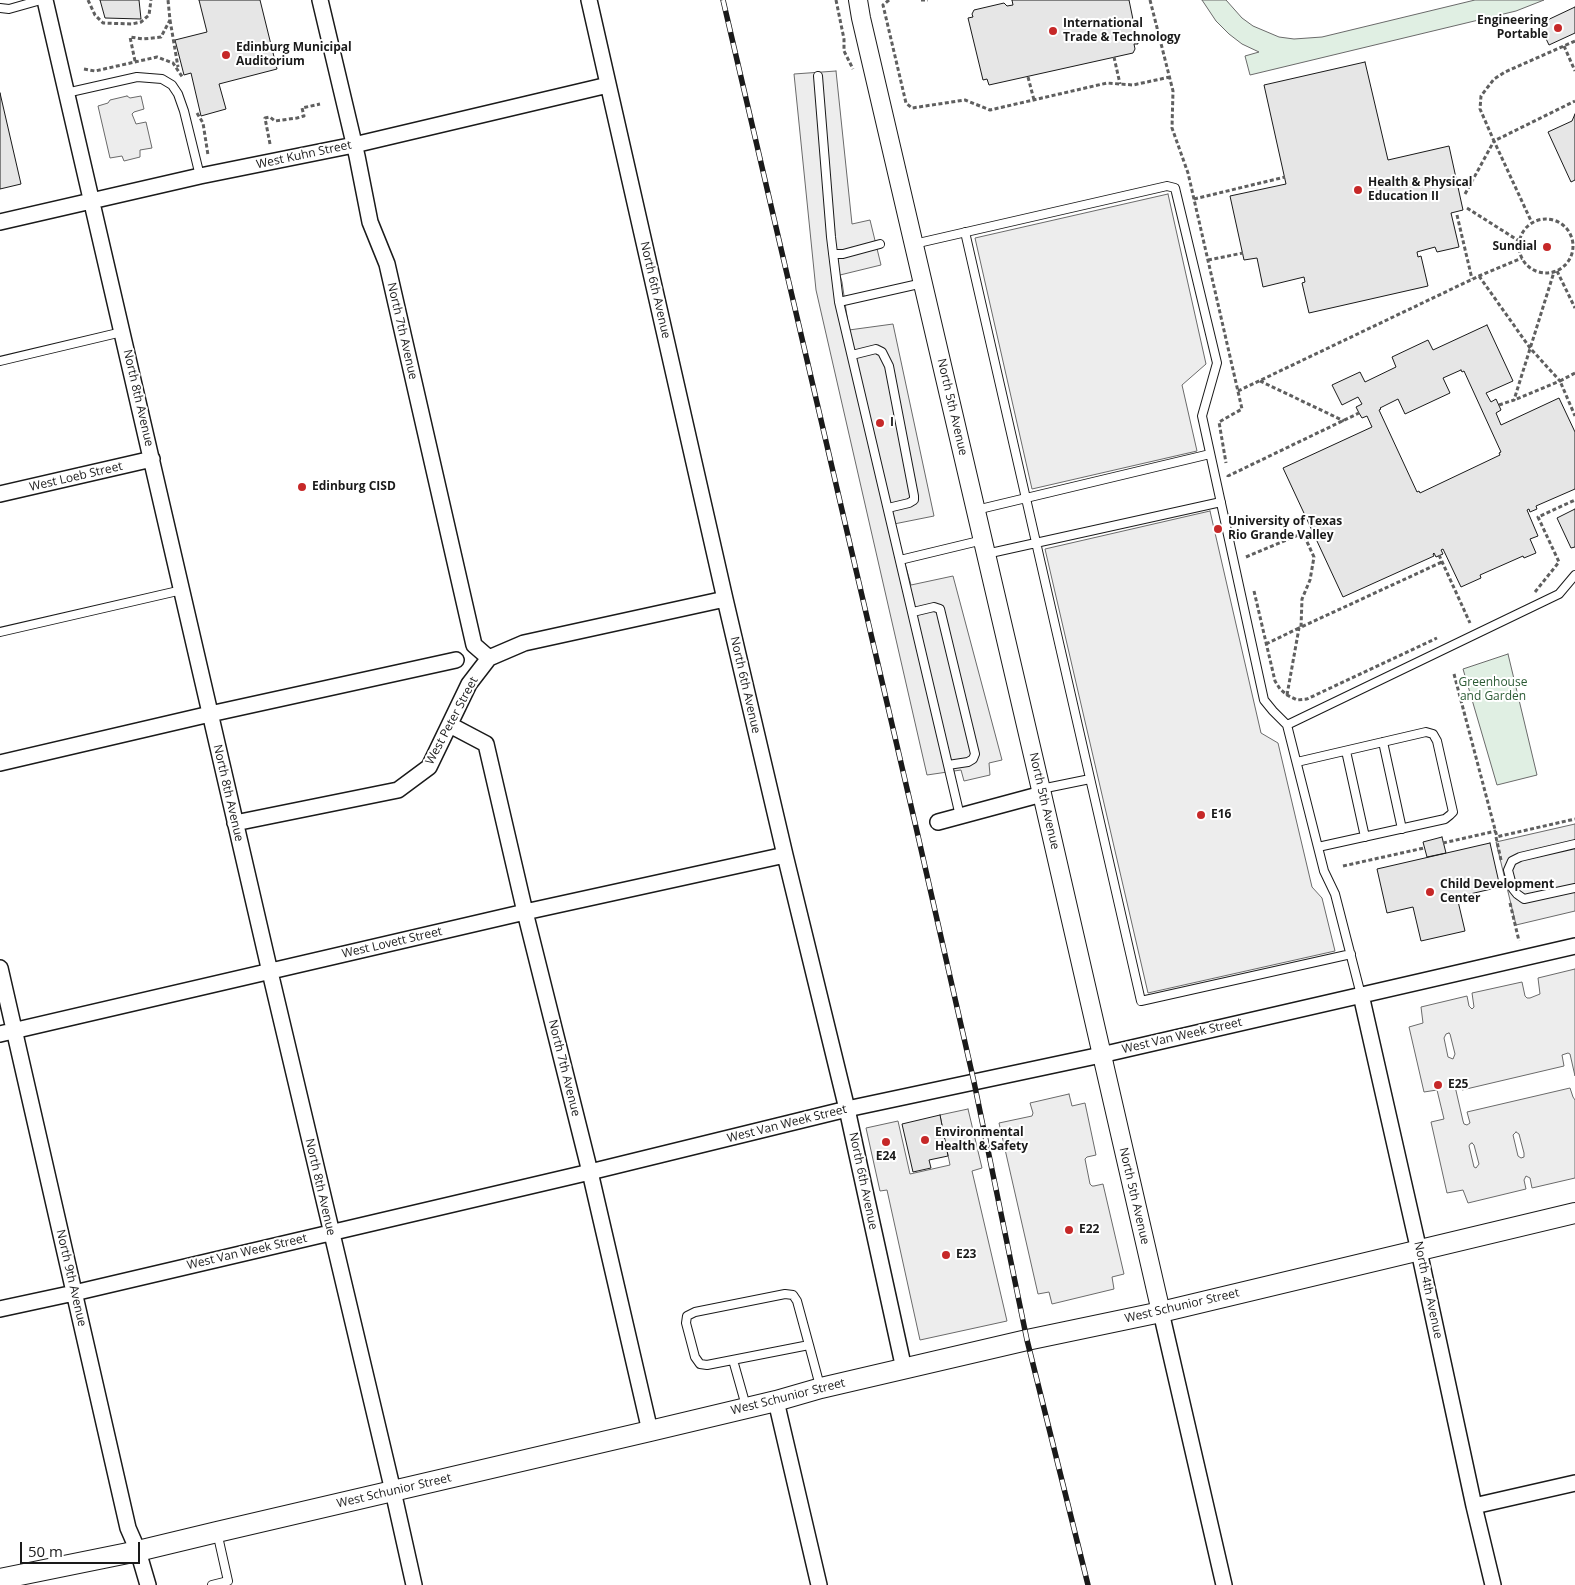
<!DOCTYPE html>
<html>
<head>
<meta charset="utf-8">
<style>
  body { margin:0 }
  #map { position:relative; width:1575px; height:1585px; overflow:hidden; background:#fff; font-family:"Open Sans",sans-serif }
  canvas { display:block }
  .scale { position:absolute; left:20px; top:1542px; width:120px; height:22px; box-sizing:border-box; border:2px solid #1a1a1a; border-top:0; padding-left:6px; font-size:15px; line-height:18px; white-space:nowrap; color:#1a1a1a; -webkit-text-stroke:4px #fff; paint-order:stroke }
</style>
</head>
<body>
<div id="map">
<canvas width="1575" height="1585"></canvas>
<div class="scale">50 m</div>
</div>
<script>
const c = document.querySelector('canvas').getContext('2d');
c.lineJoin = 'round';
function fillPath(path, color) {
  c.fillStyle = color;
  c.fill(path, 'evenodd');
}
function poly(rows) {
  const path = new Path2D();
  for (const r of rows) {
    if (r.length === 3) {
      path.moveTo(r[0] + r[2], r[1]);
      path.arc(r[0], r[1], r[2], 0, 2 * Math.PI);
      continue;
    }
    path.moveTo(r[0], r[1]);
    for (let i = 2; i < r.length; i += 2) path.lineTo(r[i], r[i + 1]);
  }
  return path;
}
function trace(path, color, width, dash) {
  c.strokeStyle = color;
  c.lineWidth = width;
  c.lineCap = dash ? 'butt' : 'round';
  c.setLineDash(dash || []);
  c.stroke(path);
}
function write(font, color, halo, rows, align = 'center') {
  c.font = font + ' "Open Sans",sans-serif';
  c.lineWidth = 4;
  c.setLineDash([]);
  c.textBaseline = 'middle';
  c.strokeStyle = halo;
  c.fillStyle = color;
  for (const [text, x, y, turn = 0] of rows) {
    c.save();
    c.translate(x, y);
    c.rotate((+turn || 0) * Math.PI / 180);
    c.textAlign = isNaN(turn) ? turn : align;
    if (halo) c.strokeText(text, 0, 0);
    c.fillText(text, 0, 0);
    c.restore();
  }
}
const green = poly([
  [1202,0,1226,0,1242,18,1253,26,1279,37,1294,39,1322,37,1475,0,1544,0,1516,11,1250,75,1245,56,1259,52,1242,44,1229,34,1216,21,1202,0],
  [1508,654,1537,775,1497,785,1463,669,1508,654]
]);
const parking = poly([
  [836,71,852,224,870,220,881,265,840,275,842,282,849,330,893,324,934,516,894,524,911,585,953,576,1002,760,989,763,990,775,964,781,961,770,927,775,816,290,794,74,836,71],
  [127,96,130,98,141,96,144,109,134,112,132,114,136,124,146,122,152,148,140,150,140,157,124,161,122,156,110,158,98,106,108,103,110,100,127,96],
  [1168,194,1206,364,1182,385,1197,451,1032,489,975,238,1168,194],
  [1210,511,1261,733,1278,743,1312,887,1322,898,1335,951,1148,993,1045,549,1210,511],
  [1575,824,1575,911,1516,925,1496,842,1575,824],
  [1575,969,1575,1076,1570,1054,1568,1053,1562,1055,1564,1066,1462,1090,1458,1079,1456,1078,1454,1082,1463,1121,1464,1124,1467,1125,1470,1123,1467,1112,1570,1088,1573,1097,1575,1100,1575,1178,1532,1188,1530,1178,1526,1176,1524,1180,1526,1189,1468,1203,1463,1190,1447,1193,1431,1122,1444,1119,1437,1090,1424,1092,1409,1027,1423,1023,1421,1007,1467,996,1469,1006,1472,1009,1474,1007,1472,993,1522,982,1525,996,1527,998,1530,998,1540,994,1538,978,1575,969],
  [1449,1033,1450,1034,1455,1054,1453,1059,1448,1057,1444,1038,1446,1034,1449,1033],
  [1516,1132,1519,1134,1524,1153,1524,1157,1521,1158,1518,1156,1513,1135,1516,1132],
  [1472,1143,1474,1145,1479,1164,1476,1168,1474,1167,1469,1146,1470,1144,1472,1143],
  [1069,1094,1072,1106,1085,1103,1096,1155,1087,1157,1085,1159,1090,1184,1092,1186,1094,1186,1103,1184,1124,1274,1112,1277,1114,1289,1052,1304,1049,1292,1038,1294,999,1123,1032,1116,1033,1113,1030,1103,1069,1094],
  [968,1109,982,1168,972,1171,1007,1321,920,1340,887,1190,880,1191,866,1128,898,1121,910,1174,950,1165,940,1115,968,1109]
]);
const building = poly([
  [100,0,139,0,141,19,105,18,100,0],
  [199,0,260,0,277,69,219,84,226,109,201,116,191,73,184,75,175,40,207,32,199,0],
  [1012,0,1129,0,1138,44,1134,44,1135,49,1133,53,989,85,987,79,983,80,968,18,973,17,972,14,974,10,1004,3,1007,6,1013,5,1012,0],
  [1575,7,1575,33,1549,45,1539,24,1575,7],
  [1365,62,1388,160,1449,146,1463,210,1451,213,1459,247,1437,252,1435,247,1417,252,1418,257,1421,256,1428,286,1309,313,1302,283,1305,282,1304,277,1263,287,1257,258,1244,260,1230,196,1286,184,1264,85,1365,62],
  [0,93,21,184,0,189,0,93],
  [1575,114,1575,180,1571,182,1548,132,1572,121,1575,114],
  [1487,325,1513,381,1486,393,1491,402,1496,399,1501,410,1496,413,1501,425,1559,398,1575,432,1575,489,1536,506,1537,509,1530,512,1529,509,1527,510,1538,536,1530,539,1536,553,1524,558,1523,556,1480,575,1481,578,1461,587,1443,549,1441,550,1443,554,1436,557,1434,553,1433,554,1434,556,1343,597,1283,468,1372,427,1367,416,1362,418,1359,413,1356,407,1362,404,1358,397,1342,405,1332,385,1360,372,1365,382,1396,367,1392,357,1428,340,1433,350,1487,325],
  [1461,370,1462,372,1464,371,1501,452,1499,453,1500,455,1420,493,1419,491,1417,492,1379,410,1381,409,1380,408,1398,399,1405,414,1450,393,1443,378,1461,370],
  [1575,509,1575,547,1571,548,1557,518,1575,509],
  [1442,837,1446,853,1427,857,1423,842,1442,837],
  [1490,843,1500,887,1457,897,1465,931,1421,941,1413,907,1387,913,1377,869,1490,843],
  [940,1115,948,1156,929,1160,931,1168,913,1172,902,1124,940,1115]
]);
const path = poly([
  [88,0,95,15,103,23,132,24,141,22,149,15,151,0],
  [836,0,844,39,844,51,853,69],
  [889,0,883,5,906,103,912,108,965,100,990,110,1107,83,1133,85,1170,77],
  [921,0,928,0],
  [1150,0,1173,91,1172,128,1188,173,1242,409,1219,422,1226,463],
  [170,20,178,67],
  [1575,41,1505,72,1494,79,1481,96,1480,109,1494,141,1575,101],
  [1564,46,1575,71],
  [1114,57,1120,84],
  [135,61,130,37,143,39,161,37,170,20,168,0],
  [84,69,95,71,157,57,173,63,183,78],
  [1028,77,1034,100],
  [197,113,203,123,208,155],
  [270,144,265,118,270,117,275,121,297,118,304,116,302,108,320,104],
  [1465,194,1494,141,1532,223],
  [1194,199,1285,177],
  [1467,208,1519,241],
  [1457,215,1472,279],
  [1546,246,27],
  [1208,260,1243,253],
  [1557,271,1575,308],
  [1479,276,1530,348,1560,381,1514,400],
  [1575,373,1560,381,1575,416],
  [1260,381,1344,421],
  [1238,391,1479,276,1522,258],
  [1499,405,1514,400,1554,272],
  [1228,477,1228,476,1359,413],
  [1439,555,1470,623],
  [1246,557,1303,533,1314,557,1310,580,1302,599,1301,627],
  [1254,591,1275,681,1280,689,1287,695,1297,700,1307,699,1437,638],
  [1535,592,1559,562,1538,517,1575,500],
  [1266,644,1299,628],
  [1454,674,1497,837],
  [1287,695,1299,628,1442,562],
  [1443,843,1496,831],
  [1501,860,1496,837,1575,819],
  [1343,866,1424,848],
  [1510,903,1519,941]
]);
const service = poly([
  [0,8,9,9,41,0],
  [818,76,831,237,839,302],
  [66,93,137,77,162,79,172,85,178,94,184,111,200,176],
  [965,232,1141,1001,1351,954],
  [914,244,1167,186,1175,188,1217,363,1202,416,1264,700,1273,711,1287,725,1324,871,1335,894,1361,995],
  [833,254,843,254,880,244],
  [923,283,839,302,960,816],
  [852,355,876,349,882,352,889,366,914,496,914,500,909,503,888,508],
  [0,361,122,332],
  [976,510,1210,454],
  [986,554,1221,502],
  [900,560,983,540],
  [913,612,934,607,940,609,975,754,973,759,968,762,948,765],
  [0,632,182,590],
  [1287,725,1559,594,1575,575],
  [1383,742,1402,829],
  [1346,751,1365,837],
  [1297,762,1426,732,1433,734,1437,741,1453,812,1450,815,1445,819,1318,847],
  [1041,789,1090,779],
  [1575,844,1520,857,1512,861,1508,870,1513,889,1517,894,1524,899,1575,888],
  [809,1345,797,1301,793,1295,785,1294,695,1312,687,1316,686,1323,695,1357,700,1364,707,1365,809,1345,820,1386],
  [733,1360,746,1406],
  [212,1585,228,1581,217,1532]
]);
const minor = poly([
  [45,0,270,972,393,1491,414,1585],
  [320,0,357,156,370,222,387,264,474,645,489,658],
  [589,0,725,599,785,855,847,1109,904,1369],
  [0,222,200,176,354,145,608,85],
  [0,494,152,459],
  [450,725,486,744,525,912,590,1172,650,1431],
  [0,763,210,714,456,660],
  [938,822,1042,794],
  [235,823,398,790,429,767,469,684,489,658,524,643,725,599],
  [0,968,128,1528,138,1551,148,1585],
  [1361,995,1419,1251,1474,1506,1493,1585],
  [0,1034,525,912,785,855],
  [0,1309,74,1293,590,1172,847,1109,1101,1055,1575,946],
  [1161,1312,1224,1585],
  [776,1401,819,1585],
  [1474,1506,1575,1483]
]);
const tertiary = poly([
  [858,0,861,18,1042,794,1161,1312]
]);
const secondary = poly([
  [0,1579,138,1551,217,1532,650,1431,776,1401,821,1388,1027,1340,1161,1312,1575,1213]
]);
const rail = poly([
  [723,0,916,827,974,1082,1027,1340,1088,1585]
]);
const markers = [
  [1558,28,5,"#c62828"],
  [1053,31,5,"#c62828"],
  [226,55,5,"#c62828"],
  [1358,190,5,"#c62828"],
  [1547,247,5,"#c62828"],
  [880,423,5,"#c62828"],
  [302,487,5,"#c62828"],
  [1218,529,5,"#c62828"],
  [1201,815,5,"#c62828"],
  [1430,892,5,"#c62828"],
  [1438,1085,5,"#c62828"],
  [925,1140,5,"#c62828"],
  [886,1142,5,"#c62828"],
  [1069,1230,5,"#c62828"],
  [946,1255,5,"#c62828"]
];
const poiNames = [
  ["Engineering",1548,21,"right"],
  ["Portable",1548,35,"right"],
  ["International",1063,24],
  ["Trade & Technology",1063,38],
  ["Edinburg Municipal",236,48],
  ["Auditorium",236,62],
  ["Health & Physical",1368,183],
  ["Education II",1368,197],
  ["Sundial",1537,247,"right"],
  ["I",890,423],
  ["Edinburg CISD",312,487],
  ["University of Texas",1228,522],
  ["Rio Grande Valley",1228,536],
  ["E16",1211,815],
  ["Child Development",1440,885],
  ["Center",1440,899],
  ["E25",1448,1085],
  ["Environmental",935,1133],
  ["Health & Safety",935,1147],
  ["E24",886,1157,"center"],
  ["E22",1079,1230],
  ["E23",956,1255]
];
const streetNames = [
  ["West Kuhn Street",304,155,-12],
  ["North 6th Avenue",655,290,77],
  ["North 7th Avenue",402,331,77],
  ["North 8th Avenue",138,398,77],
  ["North 5th Avenue",952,407,77],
  ["West Loeb Street",76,477,-13],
  ["North 6th Avenue",745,685,77],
  ["West Peter Street",452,721,-62],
  ["North 8th Avenue",228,793,77],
  ["North 5th Avenue",1044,801,77],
  ["West Lovett Street",392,943,-13],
  ["West Van Week Street",1182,1036,-13],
  ["North 7th Avenue",564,1068,76],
  ["West Van Week Street",787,1124,-14],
  ["North 6th Avenue",863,1181,78],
  ["North 8th Avenue",320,1187,77],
  ["North 5th Avenue",1134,1196,77],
  ["West Van Week Street",247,1252,-13],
  ["North 9th Avenue",71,1278,77],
  ["North 4th Avenue",1428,1290,78],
  ["West Schunior Street",1182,1306,-13],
  ["West Schunior Street",788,1397,-14],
  ["West Schunior Street",394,1491,-13]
];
const parkNames = [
  ["Greenhouse",1493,683],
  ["and Garden",1493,697]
];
fillPath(green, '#e0efe3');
trace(green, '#6a6a6a', 1);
fillPath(parking, '#ededed');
trace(parking, '#6a6a6a', 1);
fillPath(building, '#e6e6e6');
trace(building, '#1a1a1a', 1);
trace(service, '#1a1a1a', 10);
trace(minor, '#1a1a1a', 18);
trace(tertiary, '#1a1a1a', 20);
trace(secondary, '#1a1a1a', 22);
trace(path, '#5f5f5f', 3, [4, 2.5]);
trace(service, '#fff', 8);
trace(minor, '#fff', 15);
trace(tertiary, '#fff', 18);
trace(secondary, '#fff', 20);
trace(rail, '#1a1a1a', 5.5);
trace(rail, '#fff', 4, [11]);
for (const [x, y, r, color] of markers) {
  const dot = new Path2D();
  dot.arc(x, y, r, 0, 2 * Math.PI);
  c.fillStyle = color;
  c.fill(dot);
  trace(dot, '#fff', 2);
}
write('bold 12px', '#1a1a1a', '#fff', poiNames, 'left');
write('12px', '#1a1a1a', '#fff', streetNames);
write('12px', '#2b5a34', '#fff', parkNames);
</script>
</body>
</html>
